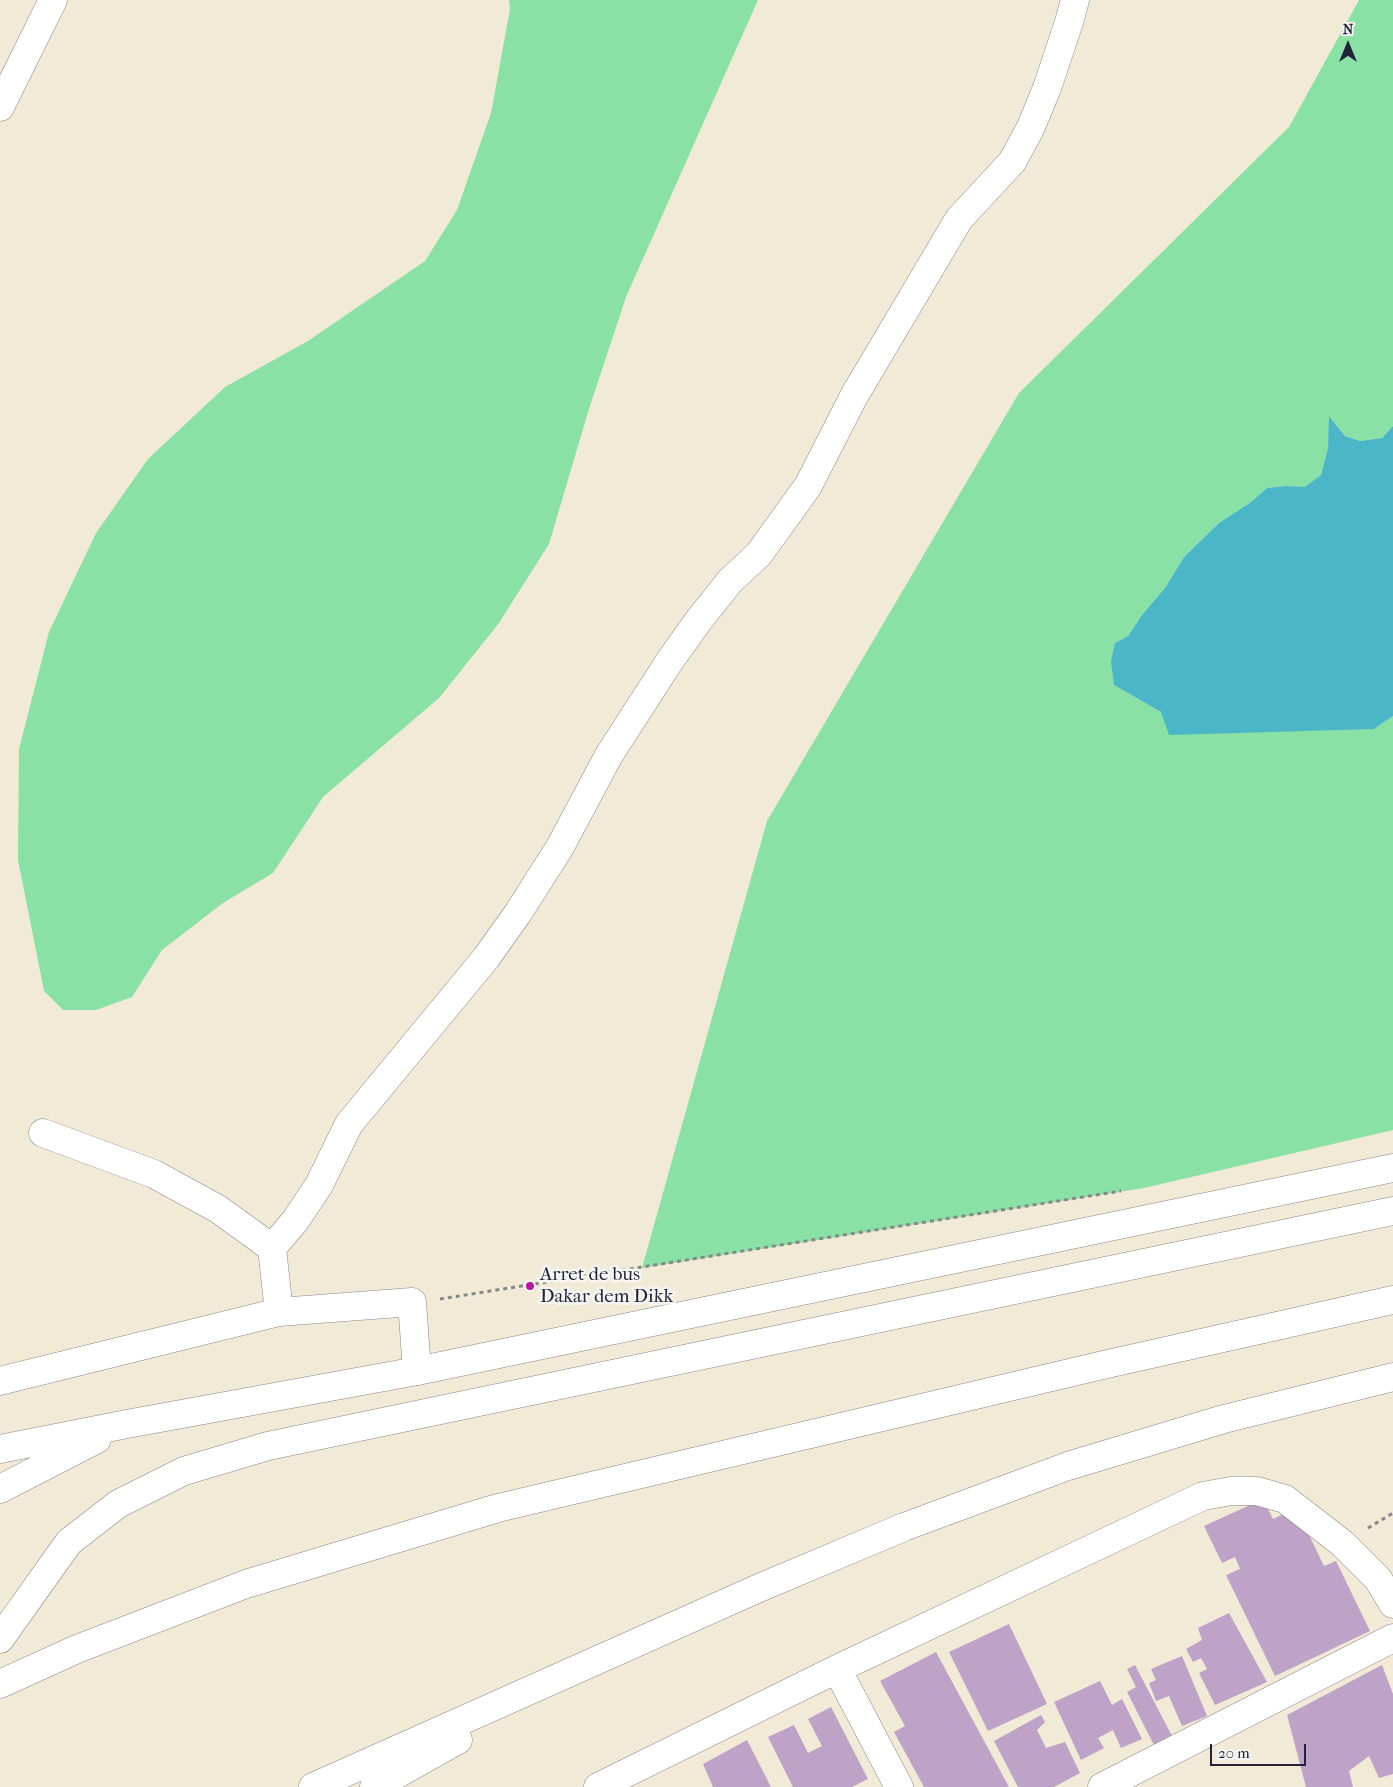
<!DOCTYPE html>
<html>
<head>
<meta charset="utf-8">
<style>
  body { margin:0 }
  #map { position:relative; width:1393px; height:1787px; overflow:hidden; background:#f1ead7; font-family:"IM FELL French Canon",serif }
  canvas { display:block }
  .north { position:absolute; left:1323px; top:20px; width:50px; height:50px; -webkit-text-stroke:4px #f6f6f2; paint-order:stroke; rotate:0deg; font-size:14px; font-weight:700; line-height:20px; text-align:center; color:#22223b }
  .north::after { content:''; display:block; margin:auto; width:18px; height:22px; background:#22223b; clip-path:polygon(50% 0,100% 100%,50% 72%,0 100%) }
  .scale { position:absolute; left:1210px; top:1744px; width:96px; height:22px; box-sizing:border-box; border:2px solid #22223b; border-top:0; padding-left:6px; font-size:15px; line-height:18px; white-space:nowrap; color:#22223b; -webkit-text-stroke:4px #f6f6f2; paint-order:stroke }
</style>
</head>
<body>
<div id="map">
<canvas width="1393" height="1787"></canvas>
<div class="north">N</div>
<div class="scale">20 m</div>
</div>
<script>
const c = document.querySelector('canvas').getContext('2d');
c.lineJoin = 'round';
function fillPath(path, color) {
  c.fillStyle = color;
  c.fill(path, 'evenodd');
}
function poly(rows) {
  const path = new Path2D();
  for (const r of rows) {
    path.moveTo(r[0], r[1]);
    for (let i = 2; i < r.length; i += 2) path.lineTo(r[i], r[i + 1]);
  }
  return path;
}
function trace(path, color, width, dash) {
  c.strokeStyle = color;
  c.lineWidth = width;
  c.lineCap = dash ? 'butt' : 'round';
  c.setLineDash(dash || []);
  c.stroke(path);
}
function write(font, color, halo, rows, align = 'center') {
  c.font = font + ' "IM FELL French Canon",serif';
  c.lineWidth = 5;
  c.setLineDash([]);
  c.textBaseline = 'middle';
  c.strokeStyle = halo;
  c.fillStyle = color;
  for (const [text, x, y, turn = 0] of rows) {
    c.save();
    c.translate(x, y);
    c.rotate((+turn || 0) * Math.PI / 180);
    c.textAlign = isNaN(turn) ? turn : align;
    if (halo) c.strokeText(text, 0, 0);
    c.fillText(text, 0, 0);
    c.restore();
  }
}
const green = poly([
  [509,0,758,0,626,297,588,412,549,544,499,623,439,698,323,797,273,873,223,903,162,950,132,997,96,1010,63,1010,44,991,18,860,19,749,49,632,96,533,148,459,225,387,308,341,425,261,457,210,491,113,510,9],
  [1359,0,1393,0,1393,426,1382,438,1360,441,1345,436,1330,417,1328,448,1321,475,1305,488,1285,486,1267,488,1251,502,1219,523,1184,557,1165,588,1142,615,1128,636,1115,643,1114,685,1161,712,1374,729,1393,716,1393,1130,1144,1188,642,1268,767,821,1019,393,1289,127]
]);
const water = poly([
  [1329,416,1345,436,1360,441,1382,438,1393,426,1393,716,1374,729,1169,735,1161,712,1114,685,1111,661,1115,643,1128,636,1142,615,1165,588,1184,557,1219,523,1251,502,1267,488,1285,486,1305,487,1321,475,1328,448]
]);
const building = poly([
  [1263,1499,1273,1519,1296,1508,1324,1566,1336,1561,1370,1631,1275,1676,1226,1575,1240,1569,1235,1557,1222,1563,1204,1526],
  [1229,1613,1267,1682,1215,1705,1199,1673,1207,1669,1201,1658,1193,1662,1186,1649,1202,1640,1198,1628],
  [1009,1624,1047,1704,988,1731,949,1652],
  [936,1652,1009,1787,924,1787,894,1732,905,1726,880,1681],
  [1182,1656,1207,1716,1182,1726,1169,1696,1156,1701,1149,1683,1156,1680,1151,1669],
  [1135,1665,1172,1736,1154,1745,1127,1692,1136,1687,1127,1669],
  [1382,1665,1393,1694,1393,1774,1379,1778,1369,1756,1349,1771,1353,1787,1306,1787,1287,1715],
  [1100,1681,1112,1705,1122,1699,1142,1739,1121,1748,1113,1730,1098,1738,1104,1748,1081,1760,1054,1702],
  [831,1707,868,1779,852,1787,793,1787,768,1737,794,1725,808,1753,822,1746,808,1719],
  [1041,1715,1045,1722,1037,1730,1046,1748,1065,1742,1080,1773,1054,1787,1018,1787,994,1741],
  [747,1740,771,1787,713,1787,703,1764]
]);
const path = poly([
  [440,1299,1121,1191],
  [1368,1528,1393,1513]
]);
const minor = poly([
  [0,107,53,0],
  [43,1133,154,1174,218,1209,272,1248],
  [279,1312,272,1248,295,1221,319,1185,349,1124,486,958,518,913,560,847,609,755,669,662,699,620,730,581,759,554,808,486,854,396,959,219,1012,162,1030,129,1047,88,1069,22,1075,0],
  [0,1381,279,1312,412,1302,417,1371],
  [837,1669,899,1787],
  [598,1787,837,1669,1203,1496,1231,1491,1257,1491,1285,1499,1343,1544,1378,1579,1393,1604],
  [1102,1787,1393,1638]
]);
const highway = poly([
  [0,1449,127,1424,417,1371,1393,1168],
  [0,1489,97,1439],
  [0,1639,69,1542,118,1504,184,1471,268,1446,1393,1211],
  [0,1684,77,1649,246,1584,498,1508,1103,1365,1393,1300],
  [313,1787,759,1588,904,1527,1068,1466,1224,1419,1393,1377],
  [374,1787,458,1740]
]);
const markers = [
  [530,1286,5,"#b5179e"]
];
const poiNames = [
  ["Arret de bus",540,1275],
  ["Dakar dem Dikk",540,1297]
];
fillPath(green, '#8ae1a6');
fillPath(water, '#4bb6c8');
fillPath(building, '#bea2c7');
trace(minor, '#8a8689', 29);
trace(highway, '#8a8689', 29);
trace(path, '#8a8689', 3, [4, 4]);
trace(minor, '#fff', 28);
trace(highway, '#fff', 28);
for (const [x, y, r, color] of markers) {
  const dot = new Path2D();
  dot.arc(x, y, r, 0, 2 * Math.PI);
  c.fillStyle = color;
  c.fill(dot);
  trace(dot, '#f6f6f2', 2);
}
write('19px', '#22223b', '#f6f6f2', poiNames, 'left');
</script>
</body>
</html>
